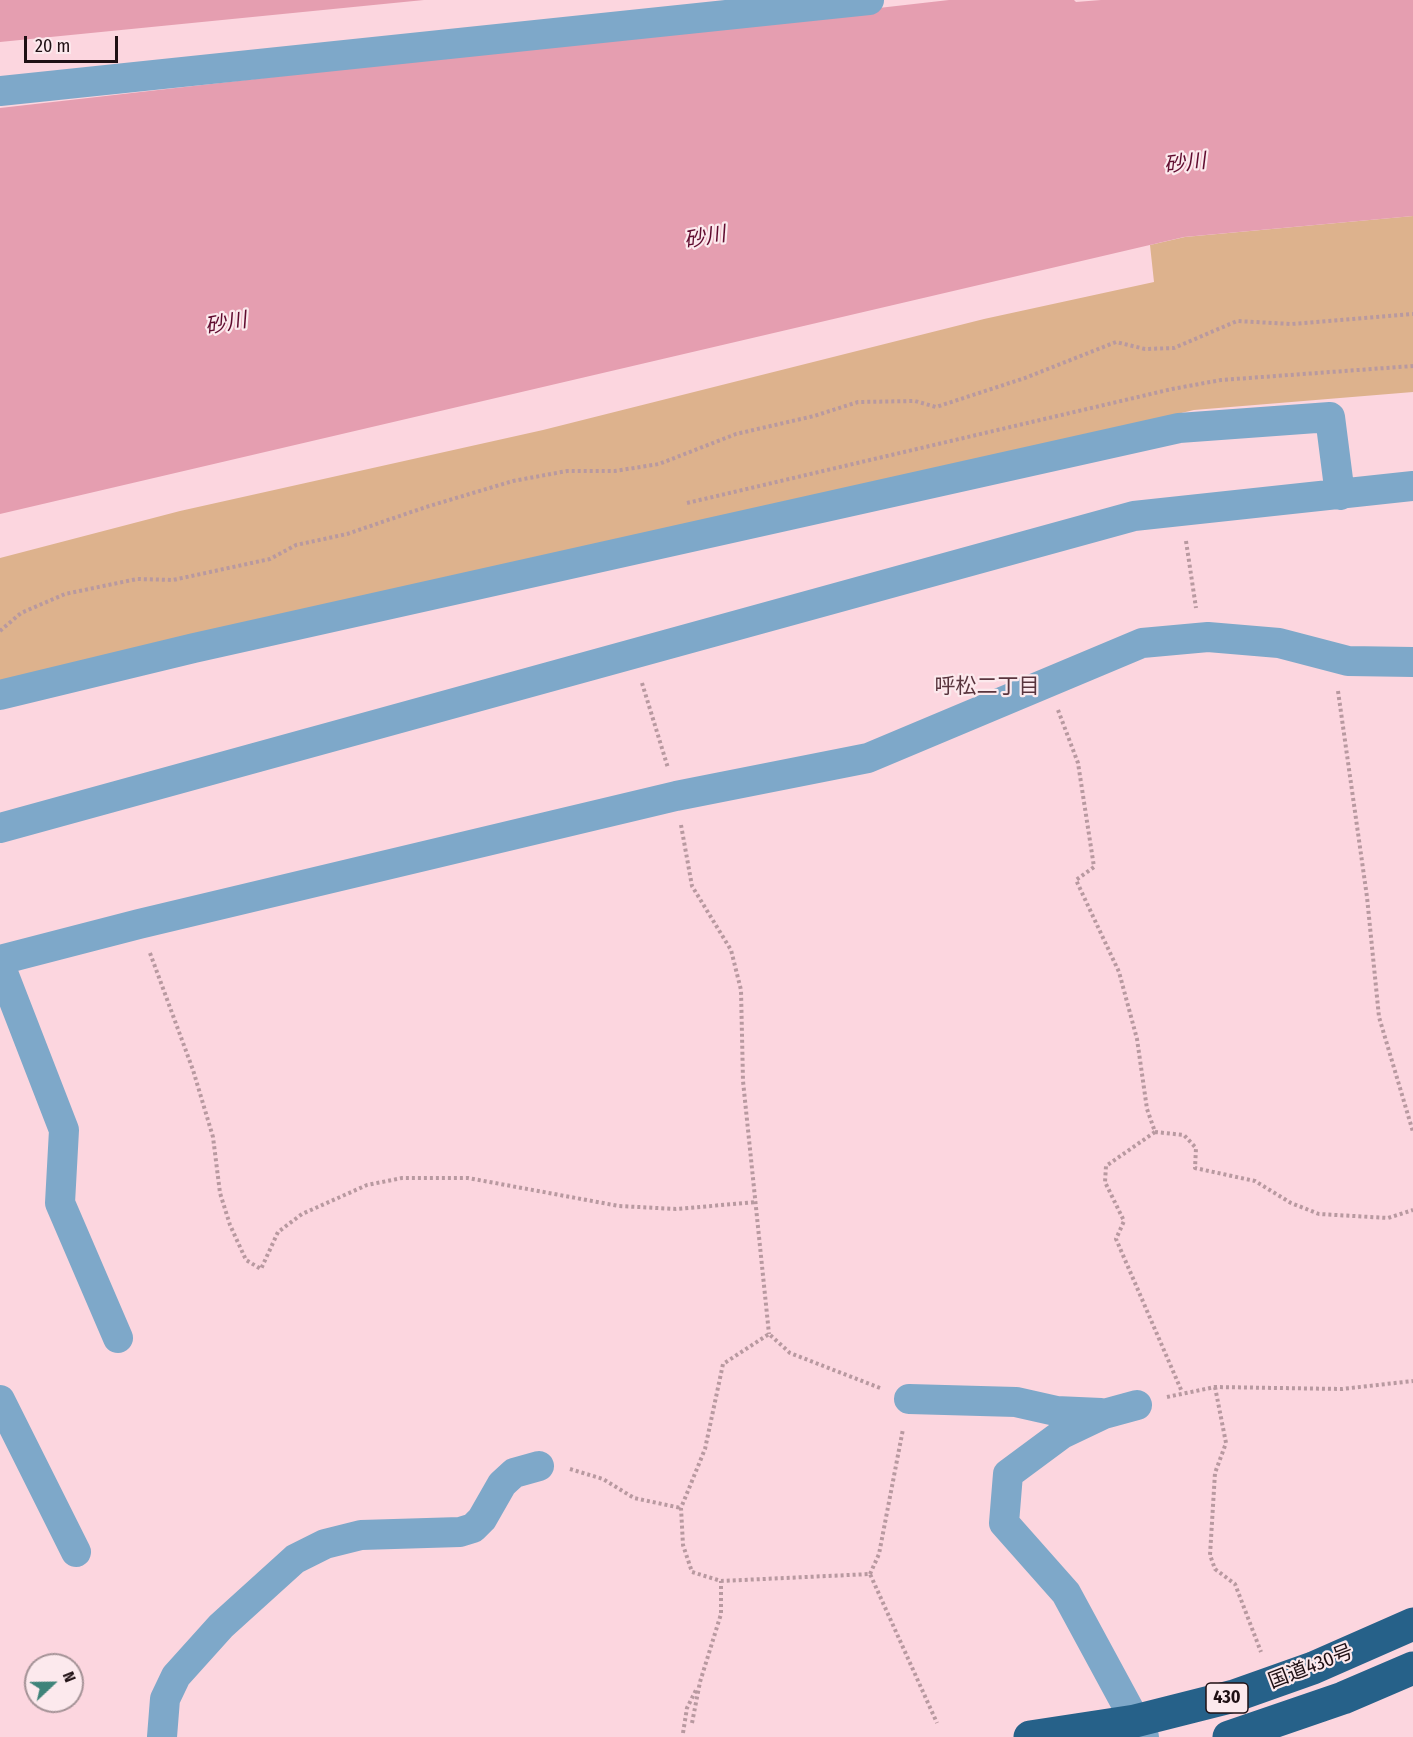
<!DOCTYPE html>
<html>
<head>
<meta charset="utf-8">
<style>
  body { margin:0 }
  #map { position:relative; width:1413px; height:1737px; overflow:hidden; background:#fcd6df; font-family:"Fira Sans Condensed",sans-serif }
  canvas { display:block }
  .north { position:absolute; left:24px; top:1653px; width:60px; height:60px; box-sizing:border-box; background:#fce9ed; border:2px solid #a49296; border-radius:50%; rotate:68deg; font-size:16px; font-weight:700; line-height:24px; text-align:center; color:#1f1014 }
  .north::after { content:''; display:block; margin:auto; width:21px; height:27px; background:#3e8379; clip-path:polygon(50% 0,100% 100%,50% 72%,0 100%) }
  .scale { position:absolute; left:24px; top:36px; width:94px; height:27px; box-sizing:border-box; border:3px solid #1f1014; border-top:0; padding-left:8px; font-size:18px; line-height:21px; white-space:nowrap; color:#1f1014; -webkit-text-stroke:4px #fce9ed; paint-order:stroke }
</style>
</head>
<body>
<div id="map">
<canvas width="1413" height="1737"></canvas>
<div class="north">N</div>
<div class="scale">20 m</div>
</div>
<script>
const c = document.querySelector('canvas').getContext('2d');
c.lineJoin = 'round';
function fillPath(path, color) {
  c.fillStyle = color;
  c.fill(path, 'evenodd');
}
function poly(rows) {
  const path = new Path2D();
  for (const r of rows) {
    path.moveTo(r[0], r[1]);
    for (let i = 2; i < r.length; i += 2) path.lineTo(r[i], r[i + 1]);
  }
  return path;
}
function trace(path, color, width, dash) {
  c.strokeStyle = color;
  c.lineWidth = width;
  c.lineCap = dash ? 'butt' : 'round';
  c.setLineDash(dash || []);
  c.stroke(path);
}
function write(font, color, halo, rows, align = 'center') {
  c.font = font + ' "Fira Sans Condensed","Noto Sans JP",sans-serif';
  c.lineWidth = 4.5;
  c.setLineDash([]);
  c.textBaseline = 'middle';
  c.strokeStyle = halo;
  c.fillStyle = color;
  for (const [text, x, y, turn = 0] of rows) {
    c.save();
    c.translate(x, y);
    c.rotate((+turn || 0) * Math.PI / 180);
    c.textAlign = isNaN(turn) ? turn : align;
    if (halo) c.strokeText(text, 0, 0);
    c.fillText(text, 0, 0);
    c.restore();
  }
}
const green = poly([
  [1413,216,1413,392,1194,410,0,689,0,558,180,511,543,430,984,319,1154,282,1150,245,1185,237]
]);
const water = poly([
  [0,0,424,0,0,42],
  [949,0,1074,0,1076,2,1101,0,1413,0,1413,216,1184,237,0,514,0,108]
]);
const path = poly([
  [687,503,1172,389,1221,380,1413,366],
  [1186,541,1196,608],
  [0,631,21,613,65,594,137,579,173,580,270,559,296,545,347,534,426,507,513,481,567,471,615,471,659,464,736,434,814,416,858,402,915,401,936,407,1025,378,1116,342,1145,349,1174,348,1237,321,1291,324,1413,314],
  [642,683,668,768],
  [1338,691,1367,897,1379,1017,1413,1132],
  [1058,710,1078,763,1094,867,1076,880,1119,972,1137,1039,1147,1109,1155,1132,1184,1135,1196,1148,1195,1168,1255,1181,1291,1203,1319,1214,1388,1218,1413,1210],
  [681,825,692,886,731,950,741,990,743,1081,769,1334],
  [150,953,193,1070,213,1137,220,1193,230,1225,246,1260,261,1269,278,1232,302,1214,367,1185,402,1178,468,1178,619,1206,676,1209,757,1202],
  [1155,1132,1106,1166,1105,1182,1124,1221,1116,1239,1182,1392],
  [1215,1387,1226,1443,1215,1473,1210,1555,1215,1569,1235,1584,1261,1652],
  [880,1388,790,1353,769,1334,723,1364,705,1449,681,1508,683,1545,692,1572,721,1581,870,1574,937,1723],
  [1167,1397,1215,1387,1342,1389,1413,1381],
  [570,1469,603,1479,634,1498,681,1508],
  [870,1574,879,1554,903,1429],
  [692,1723,700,1682,721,1614,721,1581],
  [683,1733,687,1708,697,1688]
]);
const street = poly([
  [0,91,869,0],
  [0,695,194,648,1179,428,1330,417,1340,495],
  [0,828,1134,516,1413,486],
  [0,960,139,924,676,796,868,758,1142,643,1208,637,1279,643,1348,661,1413,662],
  [0,965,64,1130,60,1203,118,1338],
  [909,1399,1016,1402,1056,1411,1101,1413],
  [0,1400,76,1552],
  [1137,1405,1104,1414,1062,1434,1008,1474,1004,1523,1066,1593,1144,1737],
  [162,1737,165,1699,176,1676,221,1626,295,1559,325,1544,361,1535,460,1532,473,1528,482,1519,502,1484,514,1473,539,1466]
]);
const highway = poly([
  [1030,1737,1135,1721,1234,1696,1313,1668,1413,1624],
  [1229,1737,1343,1698,1413,1668]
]);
const shields = [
  [1227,1698,42]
];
const shieldNames = [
  ["430",1227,1698]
];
const streetNames = [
  ["国道430号",1311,1667,-21]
];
const waterNames = [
  ["砂川",1185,164,-7],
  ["砂川",705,238,-10],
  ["砂川",226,324,-10]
];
const neighbourhoodNames = [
  ["呼松二丁目",987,687]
];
fillPath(green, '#ddb28d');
fillPath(water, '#e59eb0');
trace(path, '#b899a0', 4, [3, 3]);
trace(street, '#7ea8c9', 30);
trace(highway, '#266189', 33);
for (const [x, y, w] of shields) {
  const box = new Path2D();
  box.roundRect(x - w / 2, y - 15, w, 30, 4.5);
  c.fillStyle = '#fce9ed';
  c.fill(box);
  trace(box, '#1f1014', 1.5);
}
write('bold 18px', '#1f1014', null, shieldNames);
write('20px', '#1f1014', '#fce9ed', streetNames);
write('italic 21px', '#600c2f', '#fce9ed', waterNames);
write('21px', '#59353e', '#fce9ed', neighbourhoodNames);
</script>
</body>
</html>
